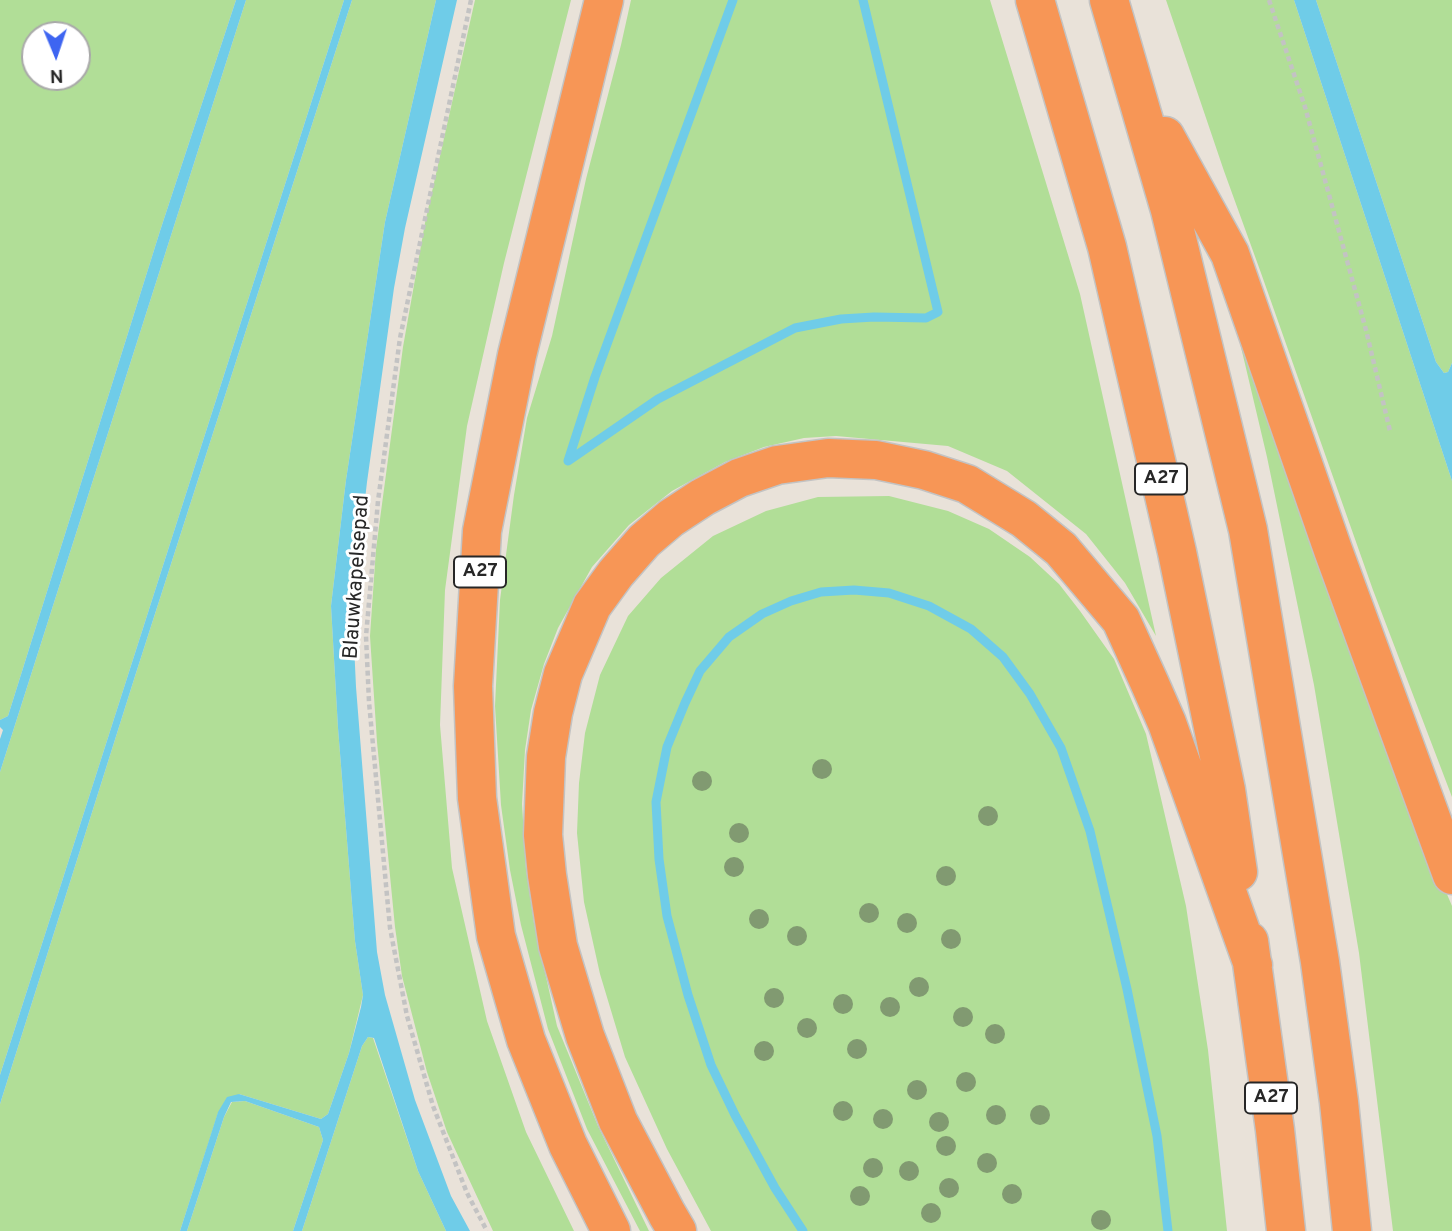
<!DOCTYPE html>
<html>
<head>
<meta charset="utf-8">
<style>
  body { margin:0 }
  #map { position:relative; width:1452px; height:1231px; overflow:hidden; background:#e9e2d9; font-family:Overpass,sans-serif }
  canvas { display:block }
  .north { position:absolute; left:21px; top:21px; width:70px; height:70px; box-sizing:border-box; background:#fff; border:2px solid #a9a9a9; border-radius:50%; rotate:178deg; font-size:19px; font-weight:700; line-height:28px; text-align:center; color:#272727 }
  .north::after { content:''; display:block; margin:auto; width:24px; height:32px; background:#3e65f1; clip-path:polygon(50% 0,100% 100%,50% 72%,0 100%) }
</style>
</head>
<body>
<div id="map">
<canvas width="1452" height="1231"></canvas>
<div class="north">N</div>
</div>
<script>
const c = document.querySelector('canvas').getContext('2d');
c.lineJoin = 'round';
function fillPath(path, color) {
  c.fillStyle = color;
  c.fill(path, 'evenodd');
}
function poly(rows) {
  const path = new Path2D();
  for (const r of rows) {
    path.moveTo(r[0], r[1]);
    for (let i = 2; i < r.length; i += 2) path.lineTo(r[i], r[i + 1]);
  }
  return path;
}
function trace(path, color, width, dash) {
  c.strokeStyle = color;
  c.lineWidth = width;
  c.lineCap = dash ? 'butt' : 'round';
  c.setLineDash(dash || []);
  c.stroke(path);
}
function write(font, color, halo, rows, align = 'center') {
  c.font = font + ' Overpass,sans-serif';
  c.lineWidth = 6;
  c.setLineDash([]);
  c.textBaseline = 'middle';
  c.strokeStyle = halo;
  c.fillStyle = color;
  for (const [text, x, y, turn = 0] of rows) {
    c.save();
    c.translate(x, y);
    c.rotate((+turn || 0) * Math.PI / 180);
    c.textAlign = isNaN(turn) ? turn : align;
    if (halo) c.strokeText(text, 0, 0);
    c.fillText(text, 0, 0);
    c.restore();
  }
}
const green = poly([
  [0,0,236,0,160,231,8,716,0,720],
  [35,35,77,35,77,77,35,77],
  [246,0,344,0,0,1075,0,772],
  [352,0,436,0,385,222,346,480,331,606,338,728,355,941,363,995,349,1053,328,1114,321,1119,239,1094,218,1113,180,1231,0,1231,0,1104,136,673],
  [475,0,571,0,504,263,467,426,445,590,440,725,452,868,487,1021,526,1132,574,1231,493,1231,447,1132,427,1072,402,976,395,927,377,742,370,636,376,549,403,347,425,223],
  [631,0,990,0,1080,294,1156,636,1125,583,1086,534,1007,471,948,446,836,436,804,438,764,447,725,462,672,491,629,525,592,567,558,628,544,664,531,710,525,750,522,804,526,869,534,923,557,1026,598,1126,649,1231,640,1231,587,1129,548,1029,521,925,510,870,501,805,495,706,500,600,514,495,527,418,552,336,586,179,621,45],
  [1166,0,1294,0,1452,481,1452,797,1373,590,1261,273,1224,171],
  [1316,0,1452,0,1452,363,1448,372,1444,373,1436,362],
  [1232,309,1423,838,1452,906,1452,1231,1393,1231,1359,953,1314,685,1267,457],
  [889,496,948,511,989,529,1030,557,1059,584,1080,611,1114,659,1146,734,1186,906,1208,1050,1227,1231,711,1231,667,1149,625,1057,600,974,584,902,577,833,579,783,585,733,600,675,628,616,661,578,713,536,766,511,818,497],
  [368,1037,373,1038,418,1171,446,1231,302,1231,362,1046],
  [245,1101,319,1127,323,1140,293,1231,187,1231,224,1117,232,1102]
]);
const water = poly([
  [236,0,246,0,0,772,0,739,3,730,0,727,0,720,8,716,160,231],
  [344,0,352,0,136,673,0,1104,0,1075],
  [436,0,457,0,405,228,394,288,367,482,355,587,353,623,356,687,377,952,385,995,415,1100,451,1196,470,1231,446,1231,418,1171,374,1038,368,1037,362,1046,302,1231,293,1231,323,1140,319,1127,245,1101,231,1102,224,1117,187,1231,180,1231,218,1112,227,1097,239,1094,321,1119,328,1114,349,1053,361,1007,363,995,355,941,338,728,331,606,346,480,385,222],
  [1294,0,1316,0,1436,362,1444,373,1448,372,1452,363,1452,481]
]);
const stream = poly([
  [733,0,595,377,568,461,658,399,795,328,841,319,874,317,926,318,938,312,863,0],
  [803,1231,775,1188,735,1115,711,1065,688,995,667,916,659,859,656,802,667,747,685,703,700,671,729,637,762,614,791,601,821,592,854,590,889,593,929,606,971,629,1003,657,1030,694,1061,748,1090,831,1127,989,1157,1136,1168,1231]
]);
const path = poly([
  [471,0,400,338,378,501,366,636,369,702,390,928,407,1016,433,1106,467,1193,487,1231],
  [1269,0,1305,107,1366,330,1390,431]
]);
const highway = poly([
  [604,0,517,355,482,531,473,686,477,798,496,936,526,1040,568,1145,611,1231],
  [1035,0,1107,247,1177,552,1226,790,1238,872],
  [1109,0,1170,210,1248,530,1320,962,1339,1102,1352,1231],
  [1165,136,1230,254,1333,550,1452,875],
  [1249,941,1275,1130,1286,1231],
  [677,1231,667,1214,618,1121,585,1036,558,946,547,875,543,835,546,757,553,713,563,674,592,606,616,573,644,541,671,518,703,497,739,478,777,465,828,458,876,460,924,470,967,484,1024,519,1061,549,1121,620,1150,684,1167,723,1253,965]
]);
const trees = [
  [822,769],
  [702,781],
  [988,816],
  [739,833],
  [734,867],
  [946,876],
  [869,913],
  [759,919],
  [907,923],
  [797,936],
  [951,939],
  [919,987],
  [774,998],
  [843,1004],
  [890,1007],
  [963,1017],
  [807,1028],
  [995,1034],
  [857,1049],
  [764,1051],
  [966,1082],
  [917,1090],
  [843,1111],
  [996,1115],
  [1040,1115],
  [883,1119],
  [939,1122],
  [946,1146],
  [987,1163],
  [873,1168],
  [909,1171],
  [949,1188],
  [1012,1194],
  [860,1196],
  [931,1213],
  [1101,1220]
];
const shields = [
  [1161,479,52],
  [480,572,52],
  [1271,1098,52]
];
const shieldNames = [
  ["A27",1161,479],
  ["A27",480,572],
  ["A27",1271,1098]
];
const streetNames = [
  ["Blauwkapelsepad",358,577,-86]
];
fillPath(green, '#b1de97');
fillPath(water, '#6fcce8');
trace(stream, '#6fcce8', 9);
trace(highway, '#c3c3c3', 41);
trace(path, '#c3c3c3', 4.5, [5, 3.5]);
trace(highway, '#f79656', 38);
c.fillStyle = '#819a71';
for (const [x, y] of trees) {
  c.beginPath();
  c.arc(x, y, 10, 0, 2 * Math.PI);
  c.fill();
}
for (const [x, y, w] of shields) {
  const box = new Path2D();
  box.roundRect(x - w / 2, y - 15.5, w, 31, 5);
  c.fillStyle = '#fff';
  c.fill(box);
  trace(box, '#272727', 2);
}
write('bold 19px', '#272727', null, shieldNames);
write('21px', '#272727', '#fff', streetNames);
</script>
</body>
</html>
